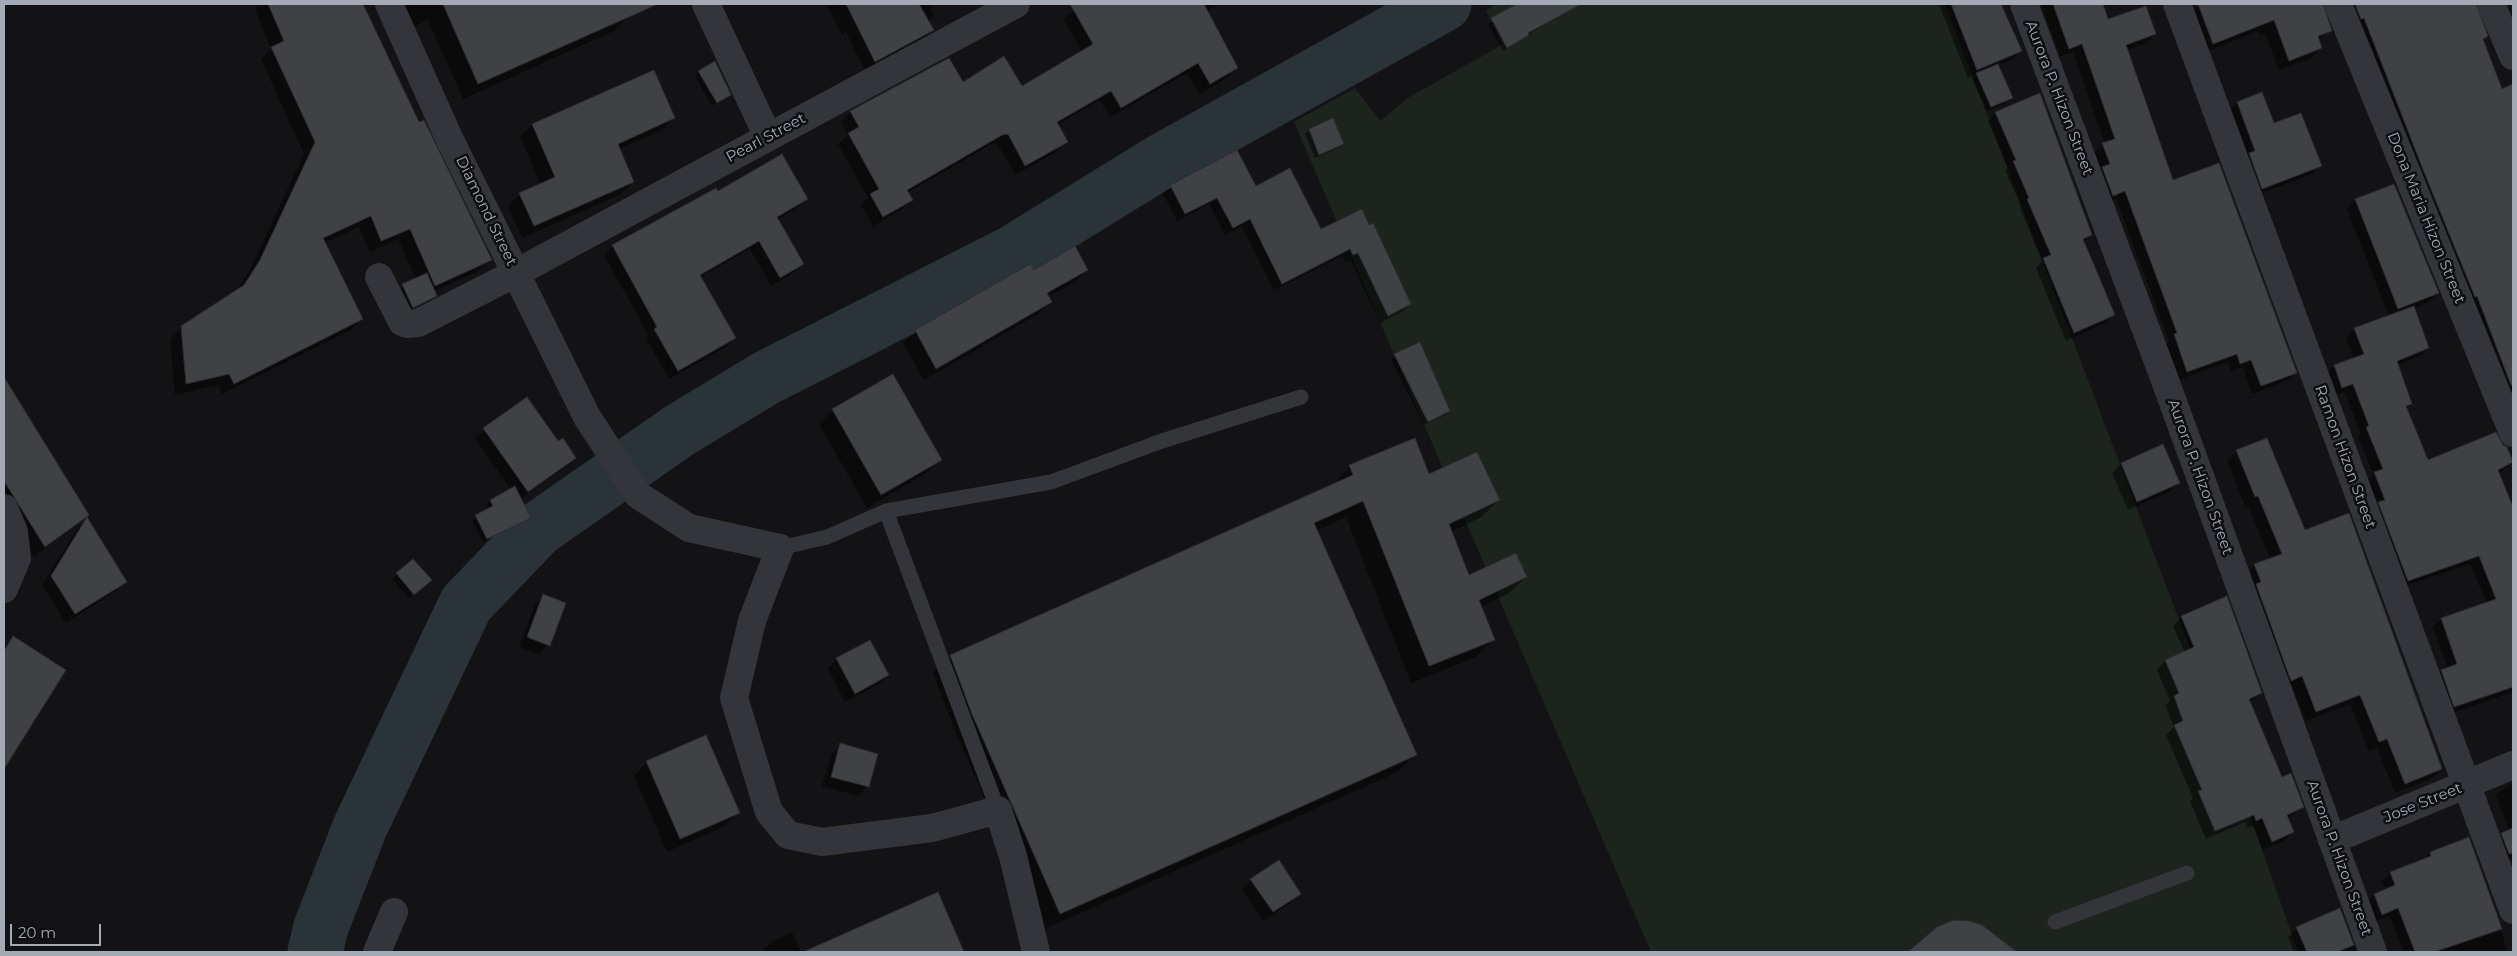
<!DOCTYPE html>
<html>
<head>
<meta charset="utf-8">
<style>
  body { margin:0 }
  #map { position:relative; width:2517px; height:956px; overflow:hidden; background:#131315; font-family:Montserrat,sans-serif }
  canvas { display:block }
  .frame { position:absolute; inset:0; border:5px solid #a4abb5; pointer-events:none }
  .scale { position:absolute; left:10px; top:924px; width:91px; height:22px; box-sizing:border-box; border:2px solid #a4abb5; border-top:0; padding-left:6px; font-size:15px; line-height:18px; white-space:nowrap; color:#a4abb5; -webkit-text-stroke:4px #0e0e10; paint-order:stroke }
</style>
</head>
<body>
<div id="map">
<canvas width="2517" height="956"></canvas>
<div class="frame"></div>
<div class="scale">20 m</div>
</div>
<script>
const c = document.querySelector('canvas').getContext('2d');
c.lineJoin = 'round';
function fillPath(path, color) {
  c.fillStyle = color;
  c.fill(path, 'evenodd');
}
function poly(rows) {
  const path = new Path2D();
  for (const r of rows) {
    path.moveTo(r[0], r[1]);
    for (let i = 2; i < r.length; i += 2) path.lineTo(r[i], r[i + 1]);
  }
  return path;
}
function trace(path, color, width, dash) {
  c.strokeStyle = color;
  c.lineWidth = width;
  c.lineCap = dash ? 'butt' : 'round';
  c.setLineDash(dash || []);
  c.stroke(path);
}
function write(font, color, halo, rows, align = 'center') {
  c.font = font + ' Montserrat,sans-serif';
  c.lineWidth = 5;
  c.setLineDash([]);
  c.textBaseline = 'middle';
  c.strokeStyle = halo;
  c.fillStyle = color;
  for (const [text, x, y, turn = 0] of rows) {
    c.save();
    c.translate(x, y);
    c.rotate((+turn || 0) * Math.PI / 180);
    c.textAlign = isNaN(turn) ? turn : align;
    if (halo) c.strokeText(text, 0, 0);
    c.fillText(text, 0, 0);
    c.restore();
  }
}
const green = poly([
  [1496,4,1945,4,2208,696,2298,952,1651,952,1294,122,1355,88,1380,121,1409,97,1502,45,1486,10]
]);
const shadow = poly([
  [259,4,366,4,363,7,419,123,490,260,479,271,434,291,436,295,431,300,409,311,399,289,416,279,398,239,370,252,359,227,324,243,362,318,351,330,222,394,218,385,175,395,170,339,182,327,237,290,249,272,304,154,261,59,271,49,255,9],
  [401,4,624,4,629,16,614,31,463,99,428,20,412,27],
  [826,4,935,4,930,7,934,15,928,22,932,30,923,40,865,71,846,32,842,34],
  [1083,4,1220,4,1207,11,1237,68,1227,78,1199,94,1187,73,1110,117,1100,100,1057,125,1066,141,1056,152,1015,175,997,143,990,145,907,193,911,200,901,210,873,226,861,205,868,198,838,144,848,135,841,122,851,112,962,83,1022,88,1082,52,1063,19],
  [1519,4,1553,4,1559,15,1503,51,1488,24],
  [1939,4,2000,4,2021,50,2011,60,1998,65,2012,98,2007,102,1987,111,1972,79,1976,75,1968,78],
  [2041,4,2102,4,2107,20,2155,34,2146,43,2127,50,2172,181,2296,373,2287,381,2252,394,2243,367,2231,371,2228,362,2178,380,2166,344,2169,341,2116,199,2104,204,2094,153,2105,144,2073,52,2060,56],
  [2198,4,2321,4,2330,30,2319,41,2321,48,2311,58,2279,70,2265,33,2260,35,2258,31,2203,53,2189,17,2199,6],
  [2339,4,2455,4,2458,12,2486,36,2482,41,2501,90,2508,88,2513,101,2513,426],
  [653,71,674,118,662,130,618,149,633,182,621,194,522,238,508,206,520,194,541,185,520,137,532,125],
  [699,72,730,94,712,106,695,76],
  [2261,94,2273,125,2320,166,2312,174,2254,196,2229,112,2237,103],
  [1996,113,2091,235,2083,243,2113,315,2105,323,2066,341,2036,268,2042,261,2020,208,2021,206,2005,170,2008,168,1988,121],
  [1309,130,1343,144,1338,148,1315,158,1305,134],
  [1237,152,1256,188,1321,230,1361,211,1410,304,1402,312,1380,323,1350,260,1345,262,1342,256,1274,290,1242,226,1225,235,1209,204,1177,221,1163,194,1170,186],
  [717,192,806,199,797,208,777,220,802,264,793,273,771,286,750,249,700,277,735,338,726,347,669,379,646,338,649,336,604,255,613,246],
  [2356,200,2438,293,2429,302,2413,308,2428,347,2420,356,2397,365,2411,404,2406,409,2427,462,2502,446,2506,448,2512,463,2499,473,2513,519,2513,692,2446,715,2433,680,2441,671,2448,669,2433,627,2442,619,2487,604,2470,564,2399,588,2367,482,2374,475,2358,437,2361,435,2345,392,2334,396,2326,375,2334,366,2354,359,2346,338,2355,329,2389,317,2347,209],
  [1087,270,1075,282,1048,297,1050,302,1038,314,924,380,903,343,916,331,1033,271],
  [1395,355,1449,411,1445,415,1424,425,1391,360],
  [892,376,940,460,926,473,867,508,819,424,833,410],
  [4,379,88,514,34,557,4,508],
  [526,399,557,443,575,458,565,467,520,499,530,518,525,522,483,542,472,521,489,510,486,505,491,501,511,490,475,438],
  [2237,451,2305,531,2441,769,2431,779,2395,793,2377,748,2369,751,2350,704,2306,721,2292,685,2281,690,2245,575,2255,565,2270,559,2248,505,2245,506,2227,461],
  [2121,464,2178,483,2169,492,2128,510,2112,473],
  [1350,466,1429,476,1499,500,1481,517,1451,532,1468,576,1526,577,1508,594,1480,607,1493,640,1476,657,1411,683,1346,517,1316,531,1415,755,1398,772,1042,930,955,731,933,673,951,656,1334,485],
  [87,519,125,582,116,591,66,623,42,585,78,528],
  [413,560,426,584,409,598,392,579],
  [544,596,548,645,539,654,519,647,535,605],
  [2182,617,2261,693,2249,703,2282,779,2302,807,2287,819,2293,832,2284,841,2263,850,2253,826,2247,828,2245,822,2206,839,2190,801,2193,798,2166,735,2174,727,2165,705,2170,701,2157,670,2165,661,2185,653,2173,626],
  [13,638,64,670,4,764,4,647],
  [837,659,888,675,879,684,845,702,828,668],
  [841,745,877,755,867,787,858,796,822,786,832,754],
  [647,762,738,812,725,826,667,852,634,776],
  [2513,782,2513,858,2500,862,2493,842,2502,834,2509,831,2496,795],
  [2468,838,2501,929,2507,952,2404,952,2389,916,2374,922,2366,903,2374,895,2386,890,2382,881,2391,873,2423,860,2430,853],
  [1251,880,1299,893,1290,903,1263,921,1242,889],
  [937,894,963,952,806,952],
  [2340,910,2355,952,2294,952,2288,937,2297,928],
  [792,932,801,952,761,952,773,941],
  [2000,945,2002,952,1913,952,1914,951]
]);
const river = poly([
  [315,952,321,927,360,827,466,604,538,529,680,430,766,378,1014,252,1165,159,1444,4]
]);
const building = poly([
  [268,4,363,4,419,122,424,120,492,260,435,286,410,229,381,241,371,216,323,238,363,319,234,384,229,374,186,384,181,326,244,285,260,260,315,142,271,47,284,41,268,4],
  [443,4,658,4,478,84,443,4],
  [846,4,919,4,934,30,875,62,846,4],
  [1070,4,1204,4,1238,68,1210,84,1198,63,1121,108,1111,91,1057,122,1068,142,1025,166,1008,134,1002,135,907,190,913,200,883,217,870,194,879,189,848,133,859,127,850,111,949,58,963,82,1004,56,1022,86,1093,44,1070,4],
  [1517,4,1581,4,1528,33,1529,35,1507,48,1491,18,1517,4],
  [1951,4,2001,4,2022,51,1977,70,1951,4],
  [2053,4,2103,4,2108,19,2146,6,2156,34,2126,45,2173,180,2219,163,2297,373,2261,386,2251,360,2240,364,2237,354,2187,372,2174,334,2177,333,2125,191,2113,196,2102,167,2110,164,2102,143,2115,139,2082,44,2069,49,2053,4],
  [2198,4,2323,4,2332,31,2318,36,2322,48,2289,61,2274,20,2213,44,2198,4],
  [2355,4,2476,4,2488,36,2483,39,2502,89,2513,84,2513,385,2511,385,2477,296,2475,297,2424,172,2364,18,2361,19,2355,4],
  [715,61,731,95,717,103,698,71,715,61],
  [1998,64,2013,98,1991,107,1976,73,1998,64],
  [654,70,675,118,618,144,634,182,534,226,519,193,555,177,532,124,654,70],
  [2262,92,2274,123,2301,113,2322,166,2262,189,2249,153,2255,151,2237,102,2262,92],
  [2040,93,2092,235,2083,239,2115,315,2074,333,2043,258,2051,255,2027,199,2029,198,2013,161,2016,160,1995,112,2040,93],
  [1333,118,1344,144,1319,155,1309,129,1333,118],
  [1237,150,1256,186,1290,168,1321,229,1362,209,1369,225,1373,223,1411,304,1388,316,1358,253,1353,255,1350,249,1282,284,1250,219,1233,228,1217,198,1185,214,1170,185,1237,150],
  [782,154,808,199,777,217,804,264,780,278,759,241,700,275,736,338,678,371,654,329,657,327,612,245,716,188,718,191,782,154],
  [2394,184,2439,293,2398,309,2355,199,2394,184],
  [1075,246,1088,270,1047,293,1052,302,936,369,915,330,1030,264,1034,270,1075,246],
  [427,273,437,296,413,308,402,284,427,273],
  [2414,306,2429,348,2397,361,2412,404,2406,406,2428,460,2496,432,2503,445,2507,447,2513,462,2498,470,2513,507,2513,687,2454,707,2441,670,2457,664,2441,618,2496,599,2479,556,2408,581,2378,502,2385,500,2374,472,2383,469,2366,427,2369,426,2353,384,2342,388,2334,365,2364,354,2354,328,2414,306],
  [1420,342,1450,411,1428,422,1394,354,1420,342],
  [893,374,942,460,881,495,832,409,893,374],
  [4,377,89,515,45,547,4,481,4,377],
  [527,397,558,441,563,438,576,458,528,492,483,428,527,397],
  [1415,438,1429,474,1477,452,1500,500,1449,524,1469,575,1516,553,1527,577,1479,600,1495,640,1429,666,1363,501,1314,523,1417,755,1060,914,972,714,950,655,1353,475,1349,465,1415,438],
  [2267,438,2305,530,2349,513,2442,769,2405,784,2387,739,2379,742,2360,695,2316,712,2302,676,2291,681,2256,584,2261,582,2254,564,2282,554,2258,496,2255,497,2236,450,2267,438],
  [2163,444,2180,483,2137,502,2121,463,2163,444],
  [515,486,531,518,487,539,475,515,493,506,490,500,515,486],
  [87,517,127,582,75,614,51,576,87,517],
  [413,559,432,580,414,595,396,573,413,559],
  [543,594,566,603,550,646,527,637,543,594],
  [2227,596,2262,693,2249,699,2282,777,2291,773,2304,807,2287,815,2294,832,2272,842,2262,818,2256,821,2254,815,2215,831,2198,791,2202,790,2174,725,2183,721,2174,696,2179,693,2165,660,2194,647,2181,616,2227,596],
  [13,636,66,670,4,769,4,651,13,636],
  [870,640,889,675,855,694,836,658,870,640],
  [706,735,740,813,680,839,646,761,706,735],
  [840,743,878,754,869,787,831,777,840,743],
  [2513,828,2513,853,2509,854,2501,833,2513,828],
  [2469,837,2502,929,2434,952,2415,952,2398,908,2382,915,2374,894,2395,885,2390,872,2431,856,2430,852,2469,837],
  [1279,860,1301,894,1273,912,1250,879,1279,860],
  [938,892,964,952,803,952,938,892],
  [2340,908,2354,945,2337,952,2307,952,2296,927,2340,908],
  [1954,920,1969,921,1982,925,2017,952,1908,952,1937,927,1954,920]
]);
const service = poly([
  [886,511,998,810],
  [780,548,827,537,886,511,1051,482,1162,441,1301,397],
  [2055,922,2187,873]
]);
const minor = poly([
  [389,4,450,140,587,417,638,495,689,528,780,548,752,621,734,698,769,812,788,835,822,842,932,828,998,810,1013,856,1036,952],
  [706,4,768,137],
  [2024,4,2166,383,2373,952],
  [2177,4,2513,910],
  [2338,4,2513,433],
  [2491,4,2513,56],
  [379,277,402,322,407,324,418,323,516,273,1016,4],
  [4,508,14,532,17,558,4,589],
  [2332,840,2513,765],
  [377,952,394,912]
]);
const streetNames = [
  ["Aurora P. Hizon Street",2059,98,69],
  ["Pearl Street",766,138,-28],
  ["Diamond Street",486,211,64],
  ["Dona Maria Hizon Street",2426,218,68],
  ["Ramon Hizon Street",2345,457,70],
  ["Aurora P. Hizon Street",2200,477,70],
  ["Jose Street",2423,803,-22],
  ["Aurora P. Hizon Street",2339,858,70]
];
fillPath(green, '#1d241d');
fillPath(shadow, '#0007');
trace(river, '#293338', 55);
fillPath(building, '#3f4145');
trace(building, '#2d2d31', 1);
trace(service, '#34353a', 15);
trace(minor, '#34353a', 28);
write('15px', '#a4abb5', '#0e0e10', streetNames);
</script>
</body>
</html>
